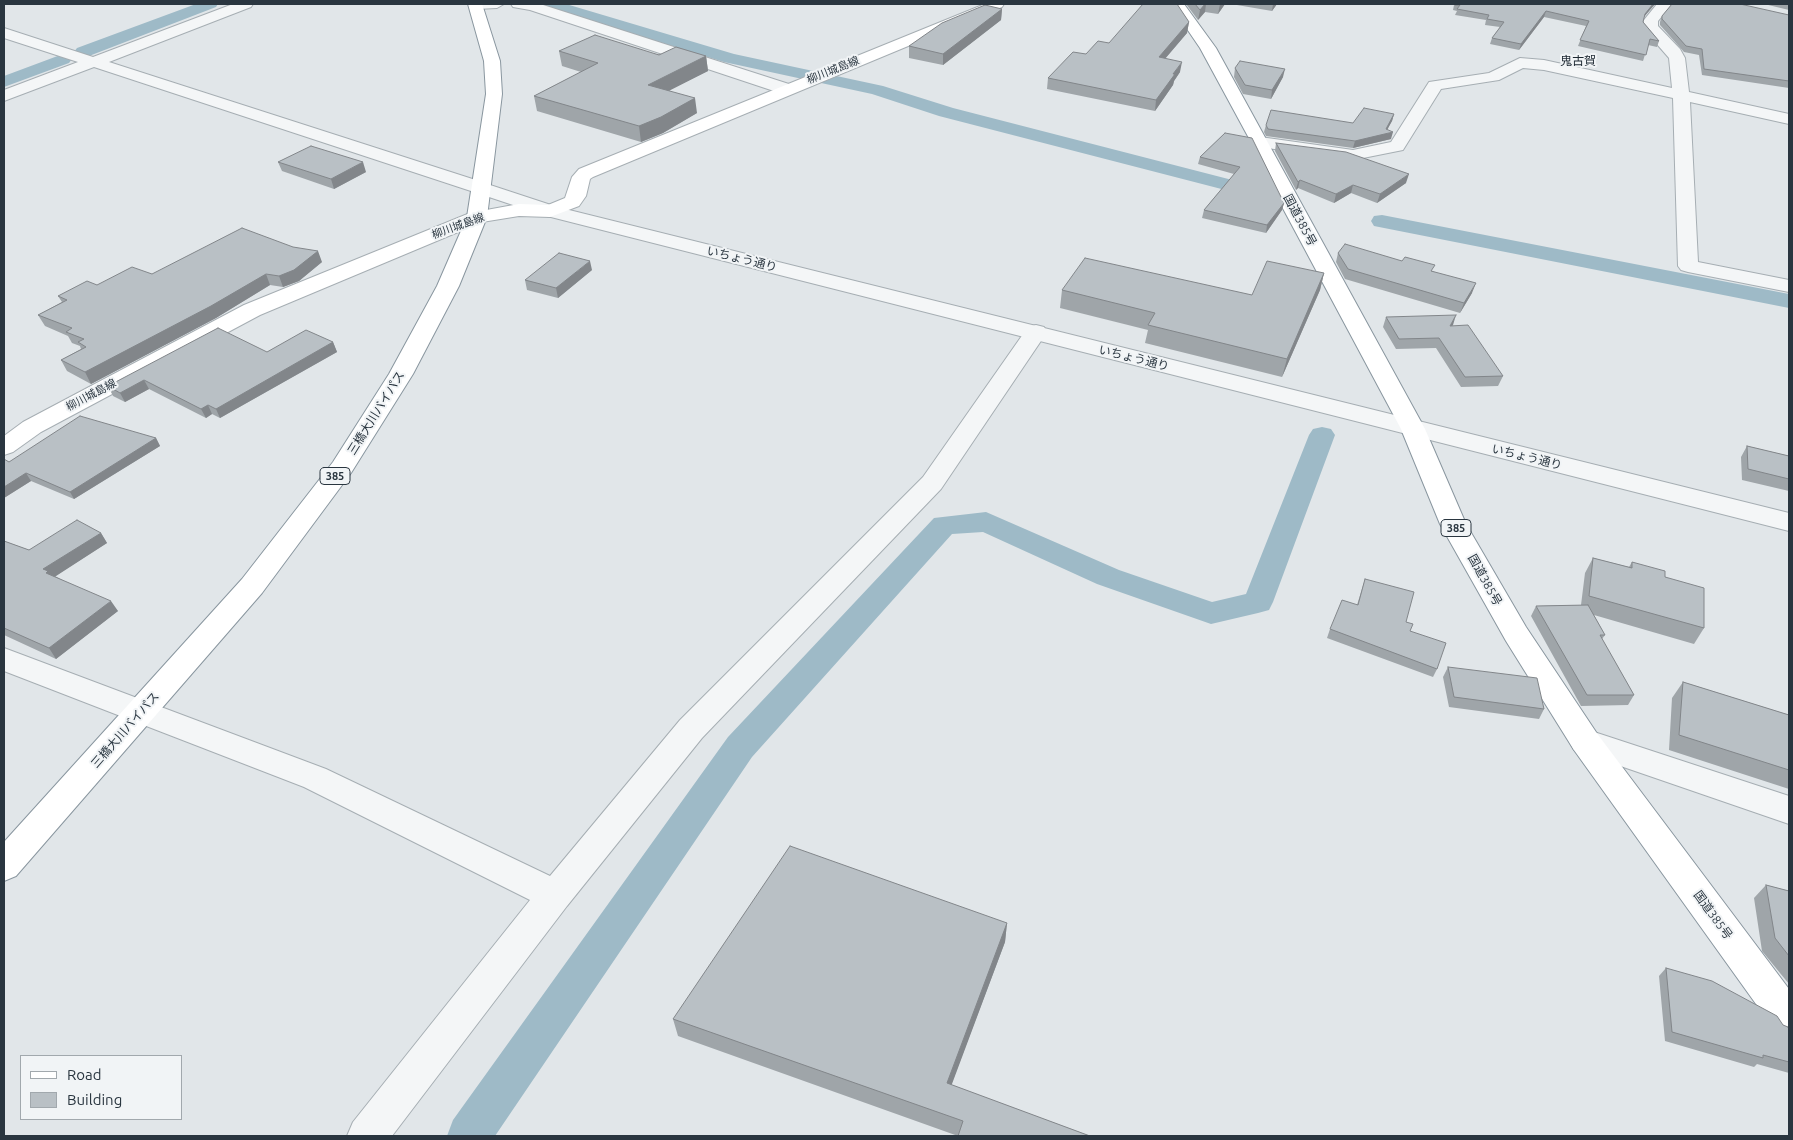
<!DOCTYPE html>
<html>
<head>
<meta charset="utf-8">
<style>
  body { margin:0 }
  #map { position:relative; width:1793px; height:1140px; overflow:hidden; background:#e1e6e9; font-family:Ubuntu,sans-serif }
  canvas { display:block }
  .frame { position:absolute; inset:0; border:5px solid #2a3640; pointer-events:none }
  .legend { position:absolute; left:20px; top:1055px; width:162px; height:65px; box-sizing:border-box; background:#f1f4f6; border:1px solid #a1a8ad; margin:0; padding:6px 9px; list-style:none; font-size:15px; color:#2a3640 }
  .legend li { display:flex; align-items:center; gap:10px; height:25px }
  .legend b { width:25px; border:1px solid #a1a8ad }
</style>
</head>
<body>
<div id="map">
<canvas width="1793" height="1140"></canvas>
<div class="frame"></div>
<ul class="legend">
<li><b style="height:6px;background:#fff"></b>Road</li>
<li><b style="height:14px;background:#b9c0c5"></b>Building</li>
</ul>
</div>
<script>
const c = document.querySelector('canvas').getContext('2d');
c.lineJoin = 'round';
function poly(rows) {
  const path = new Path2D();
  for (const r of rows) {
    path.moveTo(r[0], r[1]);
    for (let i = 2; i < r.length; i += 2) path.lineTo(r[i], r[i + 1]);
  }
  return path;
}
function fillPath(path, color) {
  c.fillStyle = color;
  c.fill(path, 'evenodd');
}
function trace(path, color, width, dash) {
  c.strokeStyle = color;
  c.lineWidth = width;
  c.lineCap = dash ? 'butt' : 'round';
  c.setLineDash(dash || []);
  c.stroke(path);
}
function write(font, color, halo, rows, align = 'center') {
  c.font = font + ' Ubuntu,"Noto Sans JP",sans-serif';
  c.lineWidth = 4;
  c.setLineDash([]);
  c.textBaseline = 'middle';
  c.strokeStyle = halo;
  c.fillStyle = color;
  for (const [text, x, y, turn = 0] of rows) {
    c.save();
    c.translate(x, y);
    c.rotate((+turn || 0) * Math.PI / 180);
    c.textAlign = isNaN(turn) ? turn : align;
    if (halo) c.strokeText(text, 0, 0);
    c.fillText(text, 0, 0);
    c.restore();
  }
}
const canal = poly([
  [196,4,218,4,216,7,89,56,83,57,77,56,74,52,77,48,196,4],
  [542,4,566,4,734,54,883,86,953,108,1271,190,1274,194,1271,198,1264,200,939,116,872,94,724,62,544,7,542,4],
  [63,54,69,55,72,59,69,63,4,87,4,76,63,54],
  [1382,215,1789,294,1789,308,1374,226,1371,221,1374,216,1382,215],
  [1322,427,1331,429,1335,435,1273,602,1269,610,1258,613,1211,624,1097,584,983,532,952,534,752,757,495,1136,447,1136,453,1120,728,737,934,518,986,512,1119,570,1212,602,1246,594,1309,435,1313,429,1322,427]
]);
const minor = poly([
  [233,4,253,4,251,7,109,62,488,184,490,188,488,192,474,192,94,67,4,101,4,90,78,62,4,38,4,28,93,57,233,4],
  [1657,4,1672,4,1658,21,1658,26,1680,49,1685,58,1689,92,1789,114,1789,124,1690,102,1698,262,1789,280,1789,292,1688,272,1681,270,1678,266,1673,98,1544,70,1523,68,1499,80,1441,89,1403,150,1353,160,1260,147,1254,146,1251,142,1254,138,1260,137,1353,150,1391,142,1429,82,1489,73,1520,58,1544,60,1672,88,1669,58,1642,27,1644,20,1657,4],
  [1036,325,1044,327,1047,332,941,489,702,738,567,906,392,1136,347,1136,353,1122,530,900,304,787,4,671,4,648,326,769,550,876,680,720,923,477,1028,327,1036,325],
  [1585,729,1789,796,1789,824,1574,750,1569,741,1574,732,1585,729]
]);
const tertiary = poly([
  [470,4,504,4,497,8,476,9,471,8,470,4],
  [511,4,540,4,792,85,794,89,792,93,780,93,530,10,513,7,511,4],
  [481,182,557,207,1789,513,1789,531,543,215,474,192,472,188,474,184,481,182]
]);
const secondary = poly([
  [985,4,1004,4,1002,7,593,177,590,179,586,196,579,206,550,217,519,216,482,222,260,315,41,432,13,452,4,455,4,436,23,422,244,305,470,213,519,204,548,205,565,198,572,177,579,169,985,4]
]);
const trunk = poly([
  [468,4,482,4,500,61,502,94,487,217,459,286,413,374,351,473,262,593,16,876,4,881,4,842,242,579,333,462,389,374,437,286,467,217,486,94,484,61,468,4],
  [1170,4,1184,4,1216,48,1425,429,1466,524,1526,627,1596,732,1789,989,1789,1037,1776,1032,1574,750,1506,641,1440,524,1401,429,1279,201,1251,142,1200,48,1170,4]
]);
const wall = poly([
  [1186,4,1225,4,1218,14,1205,12,1198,20],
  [1231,4,1277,4,1272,11],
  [1444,4,1655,4,1644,17,1643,22,1659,41,1657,47,1648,45,1643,61,1578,46,1586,26,1544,17,1519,50,1490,44,1492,38,1500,27,1485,25,1486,20,1455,15,1457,11,1453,10,1454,5],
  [1764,4,1789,4,1789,10],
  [1002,9,1001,20,943,65,909,58,909,46],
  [1789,15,1789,88,1702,75,1699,55,1684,52,1660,25,1660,22,1662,16],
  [1189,22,1187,33,1165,59,1180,72,1174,81,1173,85,1155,111,1047,89,1048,78,1086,54,1109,43],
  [559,51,706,56,708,71,669,90,697,113,663,133,641,142,537,111,534,96,581,72,562,66],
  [1235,68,1283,77,1271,99,1243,94,1234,77],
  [1394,114,1392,121,1387,129,1391,139,1353,148,1266,136,1264,132,1266,125,1353,123],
  [1225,133,1284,203,1282,210,1266,233,1202,218,1204,210,1234,174,1198,164,1200,157],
  [1276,143,1406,183,1377,203,1351,193,1334,203,1298,188,1296,190,1275,151],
  [278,162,366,172,334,189,282,171],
  [1338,253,1433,271,1472,293,1460,313,1345,279,1336,262],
  [322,262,299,281,283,287,270,285,216,318,91,384,67,371,61,360,81,349,80,346,72,343,68,336,45,326,38,315,62,302,58,296,97,285,152,274],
  [592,270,558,298,527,290,525,280],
  [1324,273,1320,290,1282,377,1145,343,1148,330,1060,308,1062,290,1252,295],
  [1386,317,1453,326,1503,376,1498,386,1461,387,1436,348,1396,349,1383,327],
  [333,342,337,352,220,418,212,414,206,418,149,389,125,402,113,396,108,386,267,352],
  [156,438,160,446,74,499,31,481,4,498,4,459,9,462],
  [1747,446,1789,456,1789,491,1742,480,1741,457],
  [101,533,107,543,55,576,118,611,56,659,4,635,4,541,29,550],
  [1593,558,1629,567,1632,562,1704,628,1694,644,1594,615,1605,635,1602,639,1634,695,1628,705,1581,706,1531,616,1536,606,1581,605,1585,573],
  [1365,579,1406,622,1410,631,1437,669,1433,677,1327,638,1330,629,1357,605],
  [1448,667,1544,709,1539,719,1449,707,1443,677],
  [1683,682,1789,715,1789,789,1669,750,1672,698],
  [1766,885,1789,891,1789,984,1762,951,1754,898],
  [1007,923,1005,942,951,1085,1090,1136,958,1136,678,1036,673,1019],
  [1666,968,1783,1025,1789,1030,1789,1073,1757,1064,1754,1067,1665,1041,1659,976]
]);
const shadedWall = poly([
  [1205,4,1206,4,1205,12,1198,20,1200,10],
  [1220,4,1225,4,1218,14],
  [1273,4,1277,4,1272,11],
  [1653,4,1655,4,1642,19,1645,14],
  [1002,9,1001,20,943,65,943,54],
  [1546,11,1544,17,1519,50,1521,44],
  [1189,22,1187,33,1157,68,1159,57],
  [706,56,708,71,651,100,648,85],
  [1182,62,1180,72,1174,81,1173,85,1155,111,1156,100,1173,74],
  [1285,69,1283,77,1271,99,1272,90],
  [695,98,697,113,663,133,641,142,639,126],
  [1394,114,1392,121,1385,134,1393,132,1391,139,1353,148,1355,141,1386,129],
  [363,162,366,172,334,189,331,179],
  [1409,174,1406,183,1377,203,1380,194],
  [1300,180,1298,188,1296,190,1298,182],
  [1353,185,1351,193,1334,203,1336,194],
  [1284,203,1282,210,1266,233,1267,225],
  [318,251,322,262,299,281,283,287,279,276],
  [590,261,592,270,558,298,556,288],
  [1324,273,1320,290,1282,377,1287,359],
  [266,274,270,285,216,318,91,384,85,372],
  [1476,283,1472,293,1460,313,1464,303],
  [1456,315,1453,325,1446,336,1450,326],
  [333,342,337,352,220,418,216,409],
  [144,380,149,389,125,402,120,393],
  [208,405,212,414,206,418,201,409],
  [156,438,160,446,74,499,70,492],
  [26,473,31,481,4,498,4,487],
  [101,533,107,543,53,578,55,581,43,569],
  [111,601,118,611,56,659,49,648],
  [1007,923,1005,942,946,1100,947,1083]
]);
const building = poly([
  [1143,4,1177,4,1189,22,1159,57,1182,62,1173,74,1175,74,1156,100,1048,78,1073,52,1086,54,1098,41,1109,43,1143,4],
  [1195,4,1205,4,1200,10,1195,4],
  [1455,4,1653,4,1645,14,1643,22,1659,41,1650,39,1646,55,1580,40,1589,21,1546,11,1521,44,1492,38,1504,22,1487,19,1489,15,1457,9,1460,5,1455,5,1455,4],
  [1672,4,1740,4,1789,15,1789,81,1704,69,1702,49,1686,46,1662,19,1662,16,1672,4],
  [985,5,1002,9,943,54,909,46,942,23,985,5],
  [595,35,659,55,676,47,706,56,648,85,695,98,661,117,639,126,534,96,598,63,559,51,595,35],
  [1240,61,1285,69,1272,90,1245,85,1235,68,1240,61],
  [1364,108,1394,114,1386,129,1393,132,1355,141,1268,129,1266,125,1271,110,1353,123,1364,108],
  [1225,133,1252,138,1284,203,1267,225,1204,210,1240,167,1200,157,1225,133],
  [1276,143,1346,152,1409,174,1380,194,1353,185,1336,194,1300,180,1298,182,1276,143],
  [311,146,363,162,331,179,278,162,311,146],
  [242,228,293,247,318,251,294,270,279,276,266,274,211,306,85,372,61,360,86,347,78,342,84,339,66,332,72,328,38,315,67,300,58,296,87,281,97,285,132,267,152,274,242,228],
  [1345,244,1402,261,1405,257,1435,265,1431,271,1476,283,1464,303,1348,269,1338,253,1345,244],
  [559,253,590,261,556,288,525,280,559,253],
  [1085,258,1252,295,1267,261,1324,273,1287,359,1148,325,1155,313,1062,290,1085,258],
  [1456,315,1450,326,1468,325,1503,376,1465,377,1439,338,1399,339,1386,317,1456,315],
  [218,328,267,352,306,330,333,342,216,409,208,405,201,409,144,380,120,393,108,386,218,328],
  [80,416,156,438,70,492,26,473,4,487,4,459,9,462,80,416],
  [1747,446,1789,456,1789,479,1748,469,1747,446],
  [77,520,101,533,43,569,48,571,46,573,111,601,49,648,4,628,4,541,29,550,77,520],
  [1593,558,1632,568,1632,562,1665,571,1665,577,1704,588,1704,628,1589,596,1593,558],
  [1365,579,1414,592,1406,622,1413,624,1410,631,1446,643,1437,669,1330,629,1342,600,1358,605,1365,579],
  [1588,605,1605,635,1600,635,1634,695,1587,695,1536,606,1588,605],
  [1448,667,1537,678,1544,709,1454,697,1448,667],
  [1683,682,1789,715,1789,770,1679,735,1683,682],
  [790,846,1007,923,947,1083,1090,1136,958,1136,963,1121,673,1019,790,846],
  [1766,885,1789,891,1789,956,1775,938,1766,885],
  [1666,968,1712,981,1777,1016,1783,1025,1788,1027,1789,1030,1789,1062,1763,1055,1763,1058,1672,1032,1666,968]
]);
const farStreetnames = [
  ["柳川城島線",833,70,-22],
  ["柳川城島線",458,226,-20],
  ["柳川城島線",91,395,-28]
];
const shields = [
  [335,476,30],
  [1456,528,30]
];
const shieldNames = [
  ["385",335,476],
  ["385",1456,528]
];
const farQuarternames = [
  ["鬼古賀",1578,61]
];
const streetNames = [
  ["国道385号",1300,220,62],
  ["いちょう通り",742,259,14],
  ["いちょう通り",1134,358,14],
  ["三橋大川バイパス",376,413,-58],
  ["いちょう通り",1527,457,14],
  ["国道385号",1485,580,61],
  ["三橋大川バイパス",125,730,-49],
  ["国道385号",1713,915,54]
];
fillPath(canal, '#9ebac7');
trace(minor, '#a6aeb3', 2);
trace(tertiary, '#a6aeb3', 2);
trace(secondary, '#a6aeb3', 2);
trace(trunk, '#89969f', 2);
fillPath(minor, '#f4f6f7');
fillPath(tertiary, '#f4f6f7');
fillPath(secondary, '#fff');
fillPath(trunk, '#fff');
fillPath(wall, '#9fa5a9');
fillPath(shadedWall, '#82868a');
fillPath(building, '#b9c0c5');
trace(building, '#82868a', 1);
write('11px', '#2a3640', '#f1f4f6', farStreetnames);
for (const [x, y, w] of shields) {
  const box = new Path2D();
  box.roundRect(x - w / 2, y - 8.5, w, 17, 4);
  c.fillStyle = '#f1f4f6';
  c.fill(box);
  trace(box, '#2a3640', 1);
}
write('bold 11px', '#2a3640', null, shieldNames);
write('12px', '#1c2731', '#f1f4f6', farQuarternames);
write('12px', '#2a3640', '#f1f4f6', streetNames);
</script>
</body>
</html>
